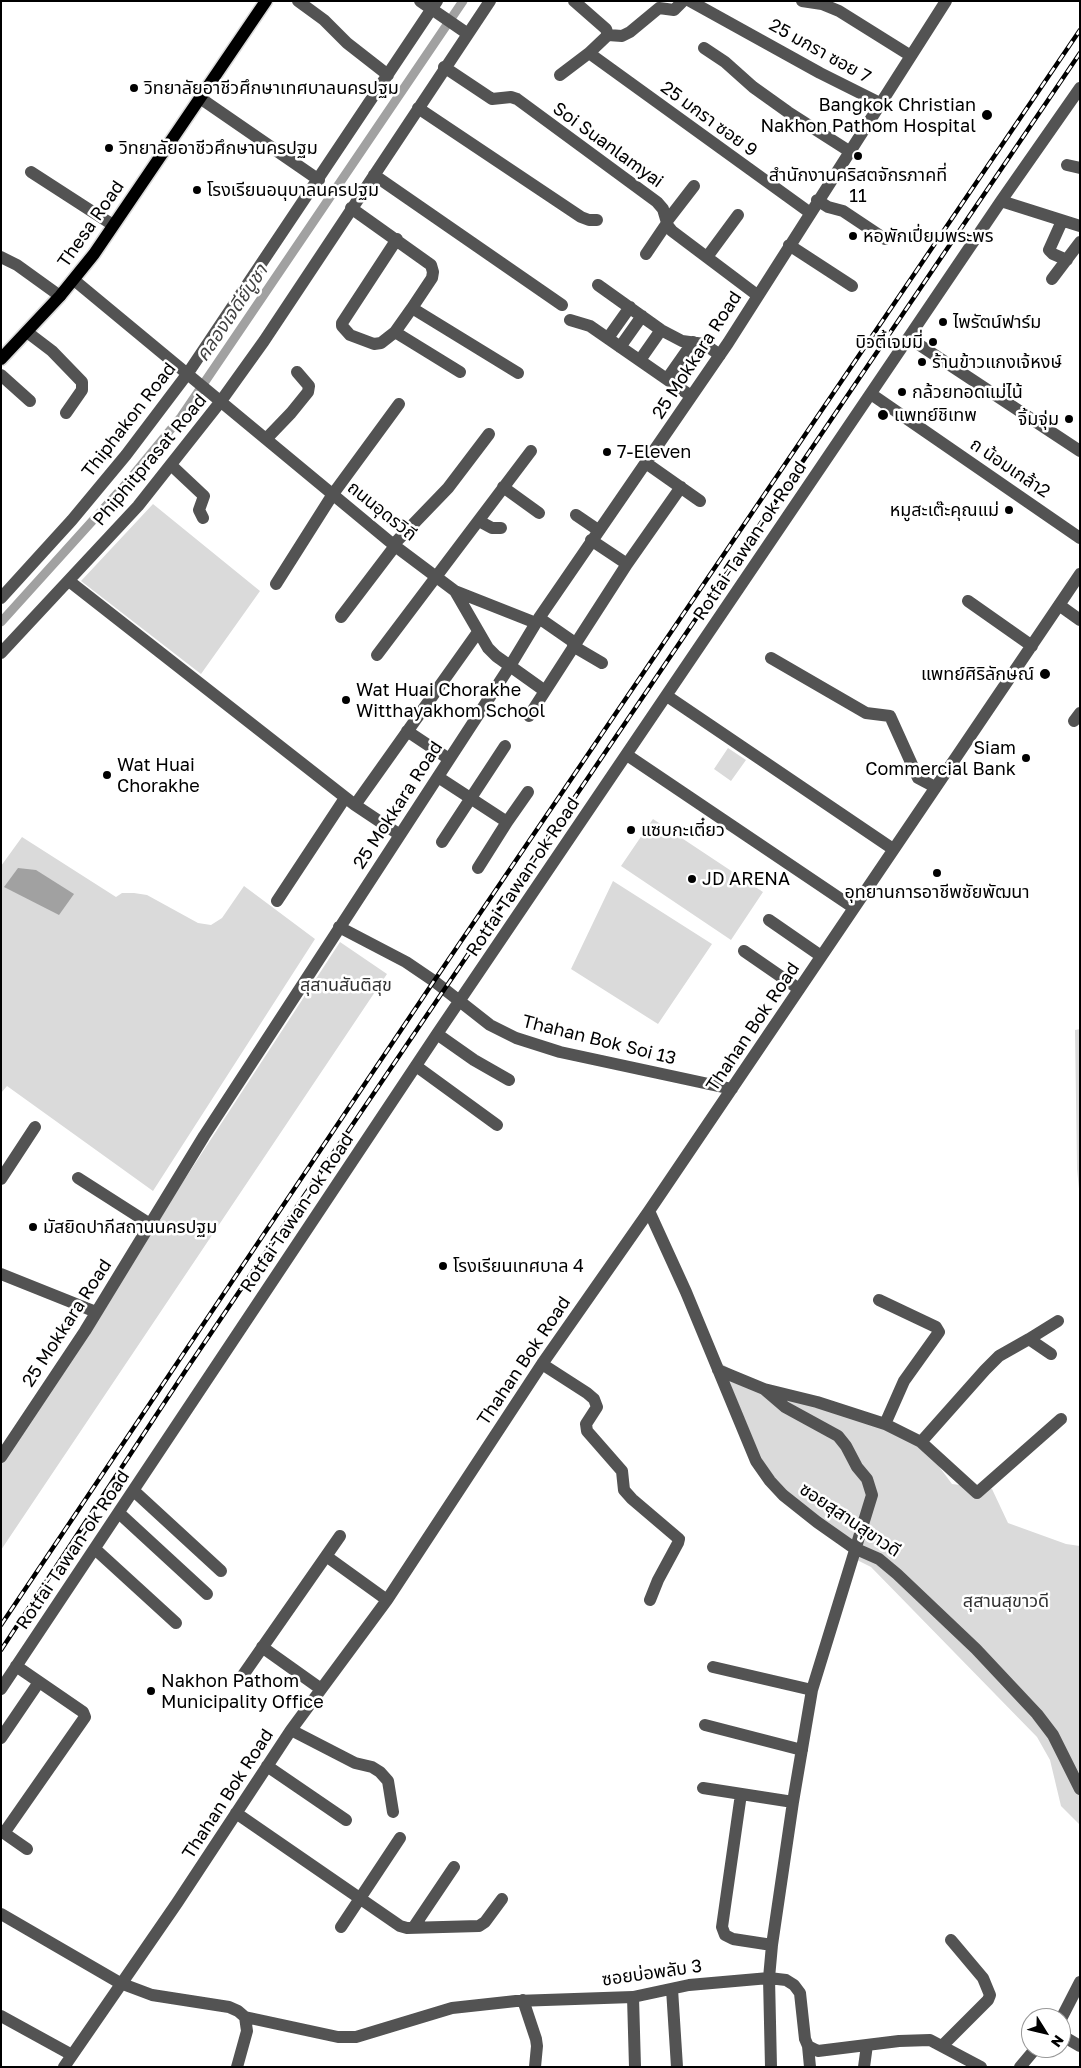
<!DOCTYPE html>
<html>
<head>
<meta charset="utf-8">
<style>
  body { margin:0 }
  #map { position:relative; width:1081px; height:2068px; overflow:hidden; background:#fff; font-family:"Golos Text",sans-serif }
  canvas { display:block }
  .frame { position:absolute; inset:0; border:2px solid #000; pointer-events:none }
  .north { position:absolute; left:1021px; top:2008px; width:50px; height:50px; box-sizing:border-box; background:#fff; border:1px solid #999; border-radius:50%; rotate:126deg; font-size:14px; font-weight:700; line-height:20px; text-align:center; color:#000 }
  .north::after { content:''; display:block; margin:auto; width:18px; height:22px; background:#000; clip-path:polygon(50% 0,100% 100%,50% 72%,0 100%) }
</style>
</head>
<body>
<div id="map">
<canvas width="1081" height="2068"></canvas>
<div class="frame"></div>
<div class="north">N</div>
</div>
<script>
const c = document.querySelector('canvas').getContext('2d');
c.lineJoin = 'round';
function fillPath(path, color) {
  c.fillStyle = color;
  c.fill(path, 'evenodd');
}
function poly(rows) {
  const path = new Path2D();
  for (const r of rows) {
    path.moveTo(r[0], r[1]);
    for (let i = 2; i < r.length; i += 2) path.lineTo(r[i], r[i + 1]);
  }
  return path;
}
function trace(path, color, width, dash) {
  c.strokeStyle = color;
  c.lineWidth = width;
  c.lineCap = dash ? 'butt' : 'round';
  c.setLineDash(dash || []);
  c.stroke(path);
}
function write(font, color, halo, rows, align = 'center') {
  c.font = font + ' "Golos Text","Noto Sans Thai",sans-serif';
  c.lineWidth = 5;
  c.setLineDash([]);
  c.textBaseline = 'middle';
  c.strokeStyle = halo;
  c.fillStyle = color;
  for (const [text, x, y, turn = 0] of rows) {
    c.save();
    c.translate(x, y);
    c.rotate((+turn || 0) * Math.PI / 180);
    c.textAlign = isNaN(turn) ? turn : align;
    if (halo) c.strokeText(text, 0, 0);
    c.fillText(text, 0, 0);
    c.restore();
  }
}
const green = poly([
  [153,504,260,591,201,674,81,581],
  [728,748,746,760,731,781,714,769],
  [653,819,763,892,731,940,621,866],
  [22,837,116,897,122,893,134,893,147,895,198,923,211,925,222,918,244,886,315,939,153,1191,7,1086,1,1093,1,866],
  [613,881,712,944,658,1024,571,969],
  [340,942,387,974,1,1550,1,1460],
  [1080,1029,1080,1199,1077,1169,1075,1030],
  [722,1364,764,1389,921,1442,952,1484,992,1489,1008,1523,1066,1544,1080,1546,1080,1825,1061,1806,1050,1760,1037,1737,871,1567,857,1560,859,1548,770,1481]
]);
const water = poly([
  [18,868,36,870,74,894,59,915,4,887]
]);
const canal = poly([
  [1,622,124,486,181,417,463,1]
]);
const minor = poly([
  [298,1,324,20,347,43,388,75],
  [420,1,468,34],
  [690,1,820,73,880,103],
  [802,1,822,4,839,11,911,56],
  [608,35,622,36,630,32,659,8,674,10,683,1],
  [704,48,725,62,753,87,788,112,849,151],
  [589,53,809,212],
  [444,67,492,99,511,97,517,99,657,202,663,209,668,226,672,231,757,295],
  [560,75,589,53,608,35,606,29,574,1],
  [200,98,319,180],
  [418,108,581,217,589,220,597,220],
  [1067,165,1080,168],
  [31,172,113,225],
  [374,175,562,305],
  [817,200,828,207,843,211,885,239],
  [1001,201,1080,226],
  [351,208,431,265,433,272,432,278,412,308,518,373],
  [667,221,694,186],
  [1062,221,1049,250,1053,254,1067,260],
  [789,245,852,286],
  [646,254,667,223],
  [1,257,17,265,60,296],
  [707,257,738,215],
  [1052,279,1080,242],
  [74,280,395,546,455,591,536,623],
  [598,285,661,330,682,341,704,344,720,355],
  [412,308,395,332,460,372],
  [570,320,590,326,691,396],
  [27,332,52,351,82,382,82,390,66,413],
  [395,332,381,343,374,344,350,335,342,326,342,323,397,239],
  [608,338,630,307],
  [909,338,1080,451],
  [620,347,642,316],
  [640,360,661,330],
  [1,375,30,401],
  [667,379,693,342],
  [871,394,1080,538],
  [267,438,291,413,308,392,309,386,297,372],
  [646,463,700,501],
  [171,465,204,496,199,510,203,518],
  [503,487,539,513],
  [576,515,598,530],
  [479,521,492,528,501,528],
  [591,540,627,564],
  [394,544,448,488,489,434],
  [69,581,355,805,478,632],
  [276,584,333,494,399,404],
  [455,591,488,648,496,656,545,691],
  [1,598,72,520,126,455,188,373,437,1],
  [968,601,1032,646],
  [1059,605,1080,620],
  [341,617,395,546],
  [539,618,575,643],
  [573,646,602,663],
  [1,653,138,506,221,401,264,341,490,1],
  [377,655,531,451],
  [771,658,866,713,890,716,918,778,935,787],
  [667,696,893,849],
  [529,716,627,564,681,487],
  [1074,721,1080,713],
  [407,731,449,759],
  [627,755,854,908],
  [438,777,507,822,528,792],
  [355,805,400,835],
  [442,842,505,746],
  [478,868,507,822],
  [277,901,345,798],
  [769,920,821,956],
  [339,927,406,962,434,981,490,1025,516,1038,560,1052,732,1089],
  [744,951,799,989],
  [437,1034,474,1060,509,1080],
  [416,1066,497,1125],
  [78,1178,150,1224],
  [1,1179,35,1127],
  [649,1211,686,1292,756,1461,770,1481,783,1495,817,1522,854,1548,879,1559,897,1574,976,1649,1037,1714,1053,1735,1080,1789],
  [1,1274,96,1312],
  [879,1300,936,1327,939,1332,904,1381,885,1424],
  [1029,1339,1058,1321],
  [542,1364,587,1393,594,1399,597,1407,586,1424,587,1431,622,1471,624,1490,632,1499,679,1539,678,1543,658,1580,650,1600],
  [718,1370,764,1389,817,1402,885,1424,921,1442,977,1493,1061,1419],
  [764,1389,785,1407,838,1436,846,1446,857,1467,867,1479,872,1495,812,1690,793,1802,772,1945,769,1978,771,2067],
  [921,1442,985,1370,999,1356,1029,1339,1051,1354],
  [1,1457,85,1331,204,1136,510,666,539,618,728,343,946,1],
  [134,1491,221,1571],
  [119,1513,207,1594],
  [95,1549,176,1623],
  [326,1556,387,1600],
  [262,1647,321,1689],
  [713,1667,812,1690],
  [241,1678,340,1536],
  [1,1689,437,1034,1001,201,1080,88],
  [705,1725,802,1750],
  [291,1730,355,1763,372,1767,380,1772,388,1781,393,1812],
  [1,1738,39,1682],
  [267,1766,346,1820],
  [703,1788,793,1802],
  [741,1794,722,1927,725,1935,733,1939,772,1945],
  [236,1813,400,1926,407,1928,479,1926,485,1922,502,1899],
  [1,1831,27,1849],
  [4,1833,85,1717,83,1712,16,1666],
  [1,1914,120,1983,152,1995,229,2007,238,2011,245,2017,247,2031,237,2067],
  [341,1927,400,1838],
  [413,1928,454,1867],
  [672,1989,677,2067],
  [633,1997,635,2067],
  [523,2000,536,2039,537,2046,535,2067],
  [1,2016,72,2055],
  [245,2017,338,2037,356,2037,452,2008,516,2001,633,1997,689,1985,769,1978,786,1980,794,1985,800,1993,805,2039,808,2046,818,2051,899,2041,930,2040,981,2067],
  [1061,2019,1080,1982],
  [1061,2035,1080,2046],
  [943,2045,988,2000,990,1995,983,1978,951,1940],
  [808,2046,810,2067],
  [64,2067,177,1903,291,1730,387,1600,542,1364,649,1211,1080,574],
  [864,2067,867,2045],
  [1020,2067,1036,2048]
]);
const major = poly([
  [1,359,60,296,94,254,266,1]
]);
const rail = poly([
  [1,1625,434,981,1080,30],
  [1,1650,188,1367,1080,53]
]);
const markers = [
  [134,88,5,"#000"],
  [987,115,6,"#000"],
  [109,148,5,"#000"],
  [858,156,5,"#000"],
  [197,190,5,"#000"],
  [853,236,5,"#000"],
  [943,322,5,"#000"],
  [933,342,5,"#000"],
  [922,362,5,"#000"],
  [902,392,5,"#000"],
  [883,415,6,"#000"],
  [1069,419,5,"#000"],
  [607,452,5,"#000"],
  [1009,510,5,"#000"],
  [1045,674,6,"#000"],
  [346,700,5,"#000"],
  [1026,758,5,"#000"],
  [107,775,5,"#000"],
  [631,830,5,"#000"],
  [937,873,5,"#000"],
  [692,879,5,"#000"],
  [33,1227,5,"#000"],
  [443,1266,5,"#000"],
  [151,1691,5,"#000"]
];
const streetNames = [
  ["25 มกรา ซอย 7",820,51,29],
  ["25 มกรา ซอย 9",709,119,36],
  ["Soi Suanlamyai",608,145,36],
  ["Thesa Road",91,224,-55],
  ["25 Mokkara Road",697,355,-57],
  ["Thiphakon Road",129,420,-52],
  ["Phiphitprasat Road",150,460,-50],
  ["ถ น้อมเกล้า2",1010,468,34],
  ["ถนนอุดรวิถี",382,511,39],
  ["Rotfai Tawan-ok Road",750,541,-56],
  ["25 Mokkara Road",398,805,-57],
  ["Rotfai Tawan-ok Road",523,877,-56],
  ["Thahan Bok Road",753,1027,-56],
  ["Thahan Bok Soi 13",599,1040,14],
  ["Rotfai Tawan-ok Road",297,1213,-56],
  ["25 Mokkara Road",67,1323,-57],
  ["Thahan Bok Road",524,1361,-56],
  ["ซอยสุสานสุขาวดี",850,1520,34],
  ["Rotfai Tawan-ok Road",73,1550,-56],
  ["Thahan Bok Road",228,1794,-57],
  ["ซอยบ่อพลับ 3",652,1973,-8]
];
const poiNames = [
  ["วิทยาลัยอาชีวศึกษาเทศบาลนครปฐม",144,88],
  ["Bangkok Christian",976,105,"right"],
  ["Nakhon Pathom Hospital",976,126,"right"],
  ["วิทยาลัยอาชีวศึกษานครปฐม",119,148],
  ["สำนักงานคริสตจักรภาคที่",858,175,"center"],
  ["11",858,196,"center"],
  ["โรงเรียนอนุบาลนครปฐม",207,190],
  ["หอพักเปี่ยมพระพร",863,236],
  ["ไพรัตน์ฟาร์ม",953,322],
  ["บิวตี้เจมมี่",923,342,"right"],
  ["ร้านข้าวแกงเจ้หงษ์",932,362],
  ["กล้วยทอดแม่ไน้",912,392],
  ["แพทย์ชิเทพ",894,415],
  ["จิ้มจุ่ม",1059,419,"right"],
  ["7-Eleven",617,452],
  ["หมูสะเต๊ะคุณแม่",999,510,"right"],
  ["แพทย์ศิริลักษณ์",1034,674,"right"],
  ["Wat Huai Chorakhe",356,690],
  ["Witthayakhom School",356,711],
  ["Siam",1016,748,"right"],
  ["Commercial Bank",1016,769,"right"],
  ["Wat Huai",117,765],
  ["Chorakhe",117,786],
  ["แซบกะเตี๋ยว",641,830],
  ["JD ARENA",702,879],
  ["อุทยานการอาชีพชัยพัฒนา",937,892,"center"],
  ["มัสยิดปากีสถานนครปฐม",43,1227],
  ["โรงเรียนเทศบาล 4",453,1266],
  ["Nakhon Pathom",161,1681],
  ["Municipality Office",161,1702]
];
const parkNames = [
  ["สุสานสันติสุข",346,985],
  ["สุสานสุขาวดี",1006,1601]
];
const waterNames = [
  ["คลองเจดีย์บูชา",232,313,-56]
];
fillPath(green, '#dadada');
fillPath(water, '#a1a1a1');
trace(canal, '#a1a1a1', 9);
trace(major, '#dbdbdb', 15);
trace(minor, '#535353', 12);
trace(major, '#000', 12);
trace(rail, '#000', 4.5);
trace(rail, '#fff', 2.5, [8]);
for (const [x, y, r, color] of markers) {
  const dot = new Path2D();
  dot.arc(x, y, r, 0, 2 * Math.PI);
  c.fillStyle = color;
  c.fill(dot);
  trace(dot, '#fff', 2);
}
write('18px', '#000', '#fff', streetNames);
write('18px', '#000', '#fff', poiNames, 'left');
write('18px', '#313131', '#fff', parkNames);
write('italic 19px', '#424242', '#fff', waterNames);
</script>
</body>
</html>
